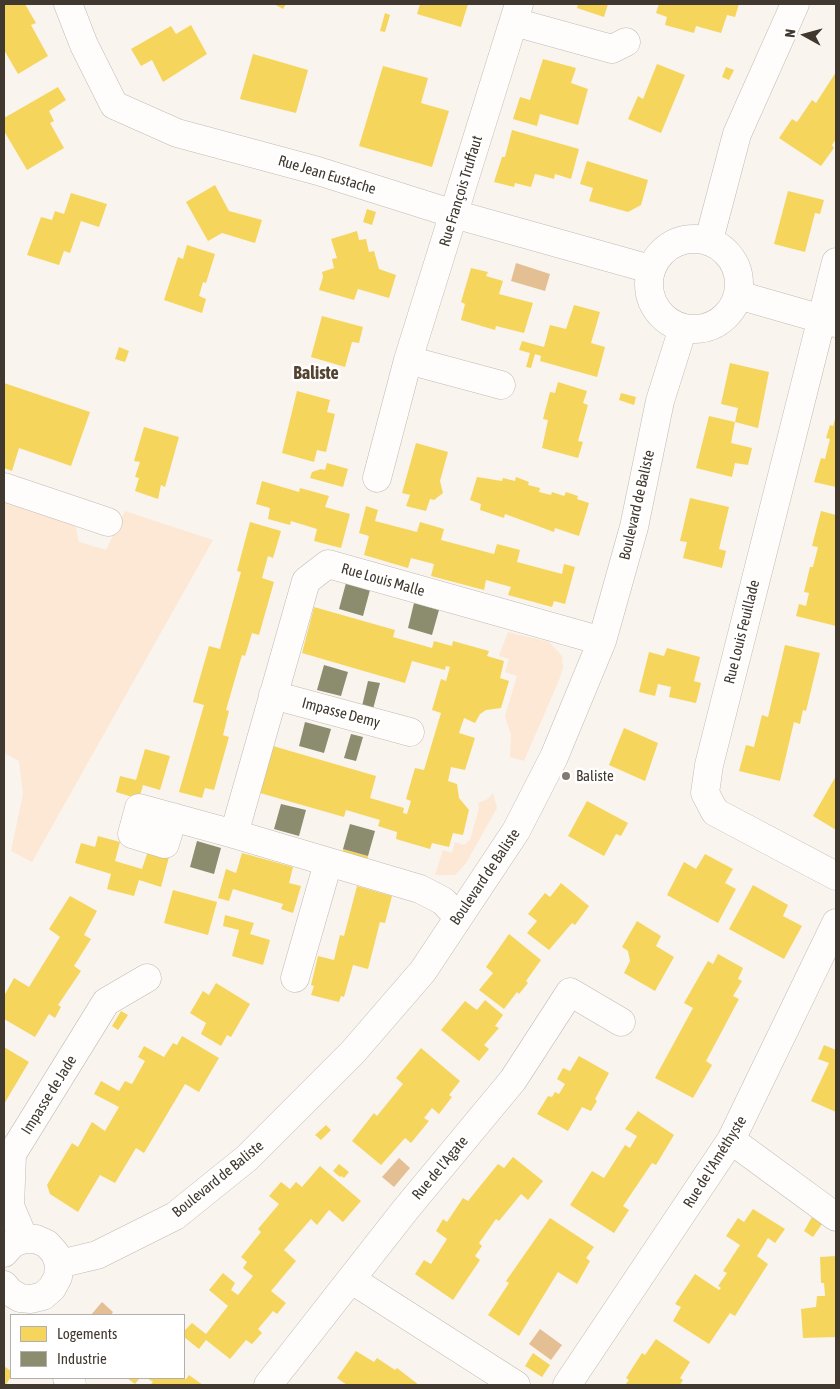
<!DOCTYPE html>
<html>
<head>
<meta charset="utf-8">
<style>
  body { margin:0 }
  #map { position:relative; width:840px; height:1389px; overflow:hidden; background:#f9f4ee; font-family:"Asap Condensed",sans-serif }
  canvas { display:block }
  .frame { position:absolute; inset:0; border:5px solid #41382f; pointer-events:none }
  .legend { position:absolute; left:10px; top:1314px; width:175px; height:65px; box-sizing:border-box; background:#fff; border:1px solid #b3afac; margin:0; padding:6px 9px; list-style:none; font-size:15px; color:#41382f }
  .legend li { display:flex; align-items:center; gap:10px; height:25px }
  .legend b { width:25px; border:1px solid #b3afac }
  .north { position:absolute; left:780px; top:10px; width:50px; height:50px; -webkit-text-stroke:4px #fff; paint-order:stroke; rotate:277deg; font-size:14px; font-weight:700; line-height:20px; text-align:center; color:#41382f }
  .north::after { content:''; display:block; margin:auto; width:18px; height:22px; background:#41382f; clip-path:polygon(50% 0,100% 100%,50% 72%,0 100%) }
</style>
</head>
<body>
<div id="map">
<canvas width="840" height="1389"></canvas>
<div class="frame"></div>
<ul class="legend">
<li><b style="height:14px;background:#f6d55c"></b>Logements</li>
<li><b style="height:14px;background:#8c8c6e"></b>Industrie</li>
</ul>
<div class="north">N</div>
</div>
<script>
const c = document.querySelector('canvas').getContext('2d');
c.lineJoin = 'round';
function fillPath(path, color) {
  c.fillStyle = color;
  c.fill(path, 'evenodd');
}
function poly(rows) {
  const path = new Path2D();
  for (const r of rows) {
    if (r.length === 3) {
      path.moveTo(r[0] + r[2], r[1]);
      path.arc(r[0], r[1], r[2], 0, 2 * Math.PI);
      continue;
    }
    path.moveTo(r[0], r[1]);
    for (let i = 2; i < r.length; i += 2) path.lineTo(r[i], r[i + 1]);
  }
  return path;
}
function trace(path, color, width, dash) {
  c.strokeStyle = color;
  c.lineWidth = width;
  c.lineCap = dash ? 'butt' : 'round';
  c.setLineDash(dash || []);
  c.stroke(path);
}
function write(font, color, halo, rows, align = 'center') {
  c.font = font + ' "Asap Condensed",sans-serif';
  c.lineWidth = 5;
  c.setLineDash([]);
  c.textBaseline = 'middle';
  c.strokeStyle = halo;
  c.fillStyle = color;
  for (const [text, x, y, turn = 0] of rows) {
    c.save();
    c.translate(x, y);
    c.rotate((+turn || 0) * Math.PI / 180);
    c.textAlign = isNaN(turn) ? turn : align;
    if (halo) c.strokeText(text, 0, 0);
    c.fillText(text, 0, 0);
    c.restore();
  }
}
const green = poly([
  [4,498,74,520,79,542,106,550,125,511,213,540,32,862,11,851,23,794,19,761,4,753],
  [508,632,549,642,562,656,563,668,559,680,524,761,510,757,511,735,505,716,517,676,505,672,509,659,499,656],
  [493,793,497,808,466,863,455,875,435,875,443,850,452,853,455,842,464,845,470,840,479,808,478,803,488,799]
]);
const water = poly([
  [516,263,550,274,545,291,511,281],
  [399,1158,410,1168,394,1187,382,1177],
  [102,1302,113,1312,111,1315,91,1315],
  [540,1329,562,1345,551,1360,529,1344]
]);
const homes = poly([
  [4,4,25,4,36,23,31,25,48,56,18,74,4,50],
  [274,4,286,4,283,9],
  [420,4,468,4,461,27,417,14],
  [578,4,608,4,604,17,577,8],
  [659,4,739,4,735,17,727,15,721,33,696,26,694,33,665,25,667,17,656,13],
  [385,13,390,15,385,32,380,31],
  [191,25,207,54,163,82,152,60,141,66,131,49,171,26,176,34],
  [253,54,308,70,296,113,240,99],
  [543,59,576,68,571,83,588,89,578,125,540,114,537,126,513,119,520,97,530,100],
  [657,64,685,75,661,133,628,119,638,96,643,99],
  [383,66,428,78,421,103,449,111,432,167,359,146],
  [726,67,734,70,729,80,722,77],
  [836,72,836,139,832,145,834,148,821,166,779,138,792,119,797,122,812,100,816,103],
  [58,87,66,100,49,111,54,121,50,123,64,148,27,170,4,131,4,118],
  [512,130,579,149,571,179,555,174,554,179,535,174,531,187,515,183,514,187,494,182,502,157,505,157],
  [587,161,648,180,641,205,628,212,589,201,593,188,580,184],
  [215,185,229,211,262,220,255,243,222,233,208,241,186,202],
  [788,191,824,200,820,214,815,213,805,252,774,244],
  [71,193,107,204,99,227,81,221,70,253,64,251,59,265,27,255,41,217,52,220,55,211,64,214],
  [367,209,376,212,372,225,363,222],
  [357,231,359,240,366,239,369,252,374,251,379,269,396,275,389,298,358,289,354,300,319,290,323,277,322,272,334,268,332,259,337,258,331,239],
  [187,245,215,254,206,283,203,282,199,296,206,299,202,313,164,300,176,263,178,257,183,259],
  [471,268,488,272,486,276,503,281,499,294,533,303,524,333,496,326,495,330,461,320,465,304,461,302],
  [574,305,600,312,591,343,605,347,597,377,540,361,541,356,535,354,531,368,526,367,530,353,519,350,522,341,544,347,550,325,566,329],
  [322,316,363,327,359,343,352,342,345,367,311,357],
  [119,347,129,351,125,362,115,359],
  [730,363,769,372,758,428,735,422,738,408,721,404],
  [558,382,587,391,583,403,588,405,578,441,583,442,578,458,542,448,548,420,543,419,550,392,555,393],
  [4,383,90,412,71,466,19,448,12,471,4,468],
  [297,391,330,400,327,412,335,414,326,452,317,450,314,462,282,453],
  [621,393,636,397,634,405,619,400],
  [836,415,836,487,814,482,821,458,825,459,830,439,826,438,830,425,833,426],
  [709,416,735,422,731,443,752,448,748,465,735,463,732,477,696,468],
  [144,427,179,437,165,487,161,485,158,499,135,491,139,478,135,477,140,462,134,461],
  [416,443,448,452,440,481,443,493,434,500,430,499,426,511,406,506,410,495,402,493],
  [327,463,348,469,343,487,310,478,312,472,321,469,325,470],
  [477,477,502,481,503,478,515,481,516,477,529,482,528,485,540,488,539,492,551,495,552,492,564,496,566,492,578,496,577,499,589,503,579,536,555,528,554,532,505,514,504,518,480,510,481,504,470,500],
  [262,481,299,492,300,488,329,496,325,507,350,514,341,548,314,541,317,529,291,521,290,525,268,519,270,508,256,504],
  [690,498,729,507,719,549,726,551,722,568,683,558,687,542,680,541],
  [366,506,378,510,375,521,417,532,420,522,444,529,441,540,494,554,497,544,520,550,517,562,562,574,564,564,575,567,565,604,554,601,552,607,508,595,511,587,486,580,484,590,431,576,434,564,411,558,408,568,364,555,369,536,359,533],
  [821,511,836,515,836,626,796,616,799,604,806,606,809,593,804,592,810,567,813,567,818,547,812,546],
  [250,522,281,531,273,558,268,556,262,578,274,582,259,635,252,633,245,656,242,655,239,665,226,710,229,711,223,735,229,737,214,790,205,788,202,798,179,792,204,705,193,702,209,646,220,649,241,572,237,571],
  [314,607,395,630,393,637,432,648,434,641,452,646,453,641,489,651,487,656,504,661,500,678,509,681,501,708,486,710,480,714,475,723,464,718,459,733,475,738,465,770,451,767,448,781,457,784,459,798,469,810,463,835,453,833,449,847,432,843,430,849,396,839,397,832,378,826,380,820,346,810,344,817,260,793,273,746,376,776,370,798,404,808,403,813,407,814,411,801,406,799,415,768,424,770,441,713,432,710,441,679,446,681,450,667,446,666,445,670,412,661,405,683,302,653],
  [785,645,820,653,806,711,803,710,800,724,794,722,780,781,739,771,746,745,754,747,762,715,768,717],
  [667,648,700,657,694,681,701,683,696,703,669,697,671,687,658,684,655,696,639,692,649,652,664,656],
  [624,728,658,743,645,781,609,765],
  [145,749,170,756,160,790,143,785,139,799,116,792,120,776,136,780],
  [836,776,836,830,813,816],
  [587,801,628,823,621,836,616,834,604,856,568,836],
  [98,836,120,842,115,861,142,869,148,851,169,857,161,887,139,880,134,896,107,889,111,874,75,863,81,843,95,847],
  [343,849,368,856,367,862,342,855],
  [242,853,293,867,289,883,301,886,293,913,281,909,283,904,233,889,229,901,218,898,226,869,236,873],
  [705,854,733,869,725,883,736,889,718,923,667,895,684,862,696,869],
  [561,883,589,906,575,925,572,923,549,950,527,933,537,921,528,914,545,893,550,897],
  [753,885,788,905,783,916,802,926,784,959,729,929],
  [357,886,392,896,385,923,380,922,368,969,353,965,344,997,341,996,339,1002,311,995,314,986,311,985,318,956,334,960,340,935,344,936],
  [173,890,217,902,208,935,164,923],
  [70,896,97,911,84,935,91,939,74,966,81,971,58,1005,61,1007,55,1018,49,1014,35,1037,4,1019,4,996,14,978,29,987,60,937,49,929],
  [225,915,254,923,250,934,270,940,263,965,232,956,239,930,223,926],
  [637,921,661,936,656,946,674,957,655,991,624,973,630,961,628,951,622,947],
  [509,934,541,960,526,981,528,983,519,994,517,992,504,1009,479,990,493,973,486,967],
  [718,954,743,968,738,979,742,981,733,996,739,999,706,1061,712,1065,693,1098,655,1078,693,1008,684,1003,708,961,713,964],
  [216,983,250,1004,231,1037,227,1035,221,1046,201,1034,206,1023,190,1013,203,991,209,995],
  [485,1000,503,1015,495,1026,499,1028,484,1045,489,1049,479,1061,441,1030,465,1001,477,1010],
  [121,1011,128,1015,118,1030,112,1026],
  [182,1036,219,1058,199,1092,185,1084,144,1153,136,1148,115,1183,100,1175,78,1212,50,1194,47,1185,72,1143,78,1147,92,1122,105,1131,119,1107,94,1094,101,1081,119,1091,125,1081,132,1084,145,1061,138,1057,144,1046,164,1057,173,1043,177,1045],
  [824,1045,836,1050,836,1112,811,1101,829,1063,818,1059],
  [4,1047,29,1062,4,1104],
  [421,1048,460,1081,449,1095,452,1097,439,1114,432,1108,424,1118,429,1121,411,1143,405,1138,381,1165,352,1141,374,1113,377,1116,403,1084,396,1078],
  [579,1056,609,1073,595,1099,597,1101,591,1111,582,1107,568,1131,537,1114,548,1096,552,1097,555,1092,559,1094,565,1084,557,1079,563,1068,570,1071],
  [638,1111,674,1135,656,1165,652,1163,623,1206,629,1210,614,1233,570,1205,592,1171,604,1178,625,1145,630,1148,637,1136,625,1129],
  [326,1125,331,1130,321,1140,315,1135],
  [513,1157,543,1181,528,1200,521,1194,499,1221,496,1219,479,1243,482,1246,475,1256,480,1260,453,1300,415,1274,424,1260,431,1264,447,1239,436,1231,443,1219,447,1222,463,1198,468,1201,498,1164,504,1168],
  [339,1164,349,1172,344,1178,341,1176,340,1177,333,1171],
  [320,1166,361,1201,343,1222,329,1210,317,1225,311,1219,284,1250,296,1261,271,1291,286,1303,277,1314,273,1311,258,1329,262,1333,252,1344,246,1340,230,1359,206,1340,199,1349,184,1337,184,1331,192,1323,206,1334,228,1306,209,1290,223,1273,235,1283,231,1290,238,1295,253,1276,243,1268,247,1262,241,1257,261,1232,258,1229,279,1204,269,1196,281,1182,290,1189,296,1182,302,1187],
  [753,1209,785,1229,775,1243,768,1238,757,1256,768,1264,735,1316,730,1313,709,1344,673,1321,681,1307,675,1304,695,1274,719,1290,721,1288,718,1286,727,1273,723,1271,740,1245,726,1236,738,1218,744,1222],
  [812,1217,822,1224,813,1237,804,1231],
  [550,1218,594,1247,586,1258,590,1261,577,1284,558,1272,519,1336,488,1315,509,1283,506,1281],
  [836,1256,836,1337,803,1338,801,1309,816,1307,817,1296,825,1296,824,1283,821,1283,820,1257],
  [656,1339,690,1362,680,1378,683,1380,680,1385,625,1385,629,1380,626,1378,642,1353,645,1355],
  [356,1351,374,1362,377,1358,395,1370,397,1368,419,1385,347,1385,337,1378],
  [533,1353,550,1365,542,1377,525,1366],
  [4,1366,11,1371,11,1376,6,1385,4,1385],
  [189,1375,203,1385,150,1385,153,1382,147,1378,186,1379],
  [127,1378,140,1378,135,1384]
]);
const industry = poly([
  [346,583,370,590,363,616,339,609],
  [414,603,439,610,432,635,408,628],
  [324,665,348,672,341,696,317,690],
  [368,681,380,683,373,709,362,706],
  [305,722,331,729,324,753,299,746],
  [351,734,363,737,356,761,344,758],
  [281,804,306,810,299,836,274,829],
  [350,824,375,831,368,856,343,849],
  [197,841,221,848,214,874,190,867]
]);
const minor = poly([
  [68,4,84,45,114,105,177,133,318,171,454,214,650,269],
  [514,22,612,49,626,42],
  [694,284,45],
  [709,240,737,134,795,4],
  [836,262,709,765,705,793,715,812,836,876],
  [738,295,836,323],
  [408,360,501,385],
  [377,478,408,360,519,4],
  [4,487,108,522],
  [273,695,410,732],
  [173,817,165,844,132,834,139,808,234,834],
  [458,917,443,901,420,889,234,834,306,581,328,564,602,641],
  [295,978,328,863],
  [731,1140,836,1217],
  [24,1239,10,1206,12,1154,106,1002,147,978],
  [4,1253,13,1243,24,1239,36,1239,47,1244,55,1253,59,1264,58,1277,52,1288,43,1296,31,1299,20,1298,10,1292,4,1285],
  [59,1264,97,1255,175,1216,247,1158,353,1052,423,971,516,831,554,757,602,641,634,527,660,401,683,328],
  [352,1280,516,1385],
  [67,1378,72,1385],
  [268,1385,406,1209,513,1080,570,992,621,1022],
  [567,1385,731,1140,836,923]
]);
const markers = [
  [566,776,5,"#817a72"]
];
const streetNames = [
  ["Rue Jean Eustache",327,175,17],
  ["Rue François Truffaut",461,191,-73],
  ["Boulevard de Baliste",637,505,-77],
  ["Rue Louis Malle",383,580,16],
  ["Rue Louis Feuillade",742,632,-76],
  ["Impasse Demy",341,713,15],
  ["Boulevard de Baliste",485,877,-56],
  ["Impasse de Jade",49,1095,-58],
  ["Rue de l'Améthyste",715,1162,-58],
  ["Rue de l'Agate",440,1168,-50],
  ["Boulevard de Baliste",218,1179,-39]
];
const poiNames = [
  ["Baliste",576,776]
];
const quarterNames = [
  ["Baliste",316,373]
];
fillPath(green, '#fce8d4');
fillPath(water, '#e5bf94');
fillPath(homes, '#f6d55c');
fillPath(industry, '#8c8c6e');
trace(minor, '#c0bab3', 29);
trace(minor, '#fefdfc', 28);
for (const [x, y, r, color] of markers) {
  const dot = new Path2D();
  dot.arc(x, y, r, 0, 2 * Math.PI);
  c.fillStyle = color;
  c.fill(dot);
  trace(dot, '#fff', 2);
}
write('15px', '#41382f', '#fff', streetNames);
write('15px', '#41382f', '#fff', poiNames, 'left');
write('bold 18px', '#54432f', '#fff', quarterNames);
</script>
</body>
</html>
